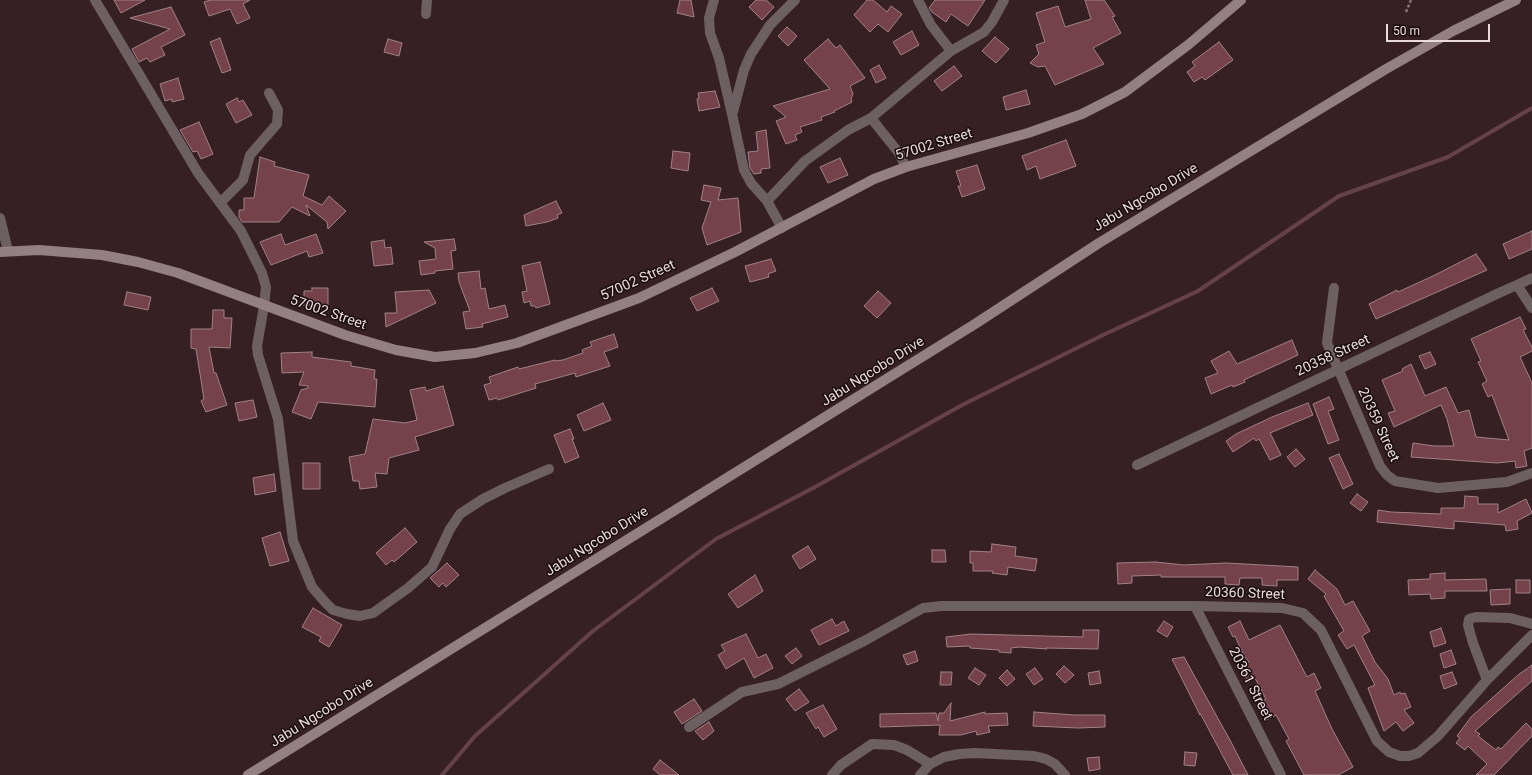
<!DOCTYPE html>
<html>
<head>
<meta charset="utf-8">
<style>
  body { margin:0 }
  #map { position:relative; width:1532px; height:775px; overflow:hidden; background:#372024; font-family:Roboto,sans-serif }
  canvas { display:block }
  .scale { position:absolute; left:1386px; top:24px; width:104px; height:18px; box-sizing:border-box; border:2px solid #ebdadd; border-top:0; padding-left:5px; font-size:12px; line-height:14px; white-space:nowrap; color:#ebdadd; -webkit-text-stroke:3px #180d0f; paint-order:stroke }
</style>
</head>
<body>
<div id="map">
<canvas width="1532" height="775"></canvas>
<div class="scale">50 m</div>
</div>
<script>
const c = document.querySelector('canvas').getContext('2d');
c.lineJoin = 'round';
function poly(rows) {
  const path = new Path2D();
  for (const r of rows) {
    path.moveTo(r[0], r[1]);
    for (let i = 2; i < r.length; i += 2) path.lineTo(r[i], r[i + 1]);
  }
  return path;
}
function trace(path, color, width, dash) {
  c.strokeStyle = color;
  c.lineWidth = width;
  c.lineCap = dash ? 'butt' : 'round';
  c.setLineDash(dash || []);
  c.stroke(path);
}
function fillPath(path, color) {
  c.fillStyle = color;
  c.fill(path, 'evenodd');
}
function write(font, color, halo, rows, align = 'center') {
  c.font = font + ' Roboto,sans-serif';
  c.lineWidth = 3;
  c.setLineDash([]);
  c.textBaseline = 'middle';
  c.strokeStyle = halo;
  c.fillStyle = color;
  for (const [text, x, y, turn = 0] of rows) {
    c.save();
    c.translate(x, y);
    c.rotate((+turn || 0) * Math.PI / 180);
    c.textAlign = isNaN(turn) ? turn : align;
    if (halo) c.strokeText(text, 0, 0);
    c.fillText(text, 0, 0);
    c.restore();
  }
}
const stream = poly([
  [442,775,475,736,593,631,716,539,815,487,964,404,1103,335,1198,291,1339,196,1448,157,1532,108]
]);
const building = poly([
  [114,0,145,0,121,13,114,0],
  [210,0,250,0,243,4,250,18,237,24,230,9,209,16,204,2,210,0],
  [680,0,691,0,694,17,677,13,680,0],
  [756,0,766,0,774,7,762,20,749,7,756,0],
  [867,0,873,0,887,12,891,6,902,14,888,32,878,24,870,32,854,15,867,0],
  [935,0,985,0,968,26,951,14,946,22,932,12,929,8,935,0],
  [1085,0,1104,0,1115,16,1112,17,1121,33,1093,48,1104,64,1055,85,1045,66,1038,67,1030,63,1039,54,1036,45,1045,42,1036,13,1058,6,1065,27,1091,19,1085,0],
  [171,7,185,35,161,47,165,55,150,62,147,58,139,62,132,49,170,29,130,18,171,7],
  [787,27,797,36,788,46,778,36,787,27],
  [912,31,919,45,901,55,893,42,912,31],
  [995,37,1009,49,996,63,982,51,995,37],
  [220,38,231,70,222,73,210,42,220,38],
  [388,39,402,43,399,56,384,52,388,39],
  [828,39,836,48,840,45,865,78,850,86,853,94,851,99,852,102,834,111,835,112,821,117,822,120,800,127,802,132,795,135,797,140,786,144,776,121,786,117,773,106,830,89,804,60,828,39],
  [1219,42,1233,60,1205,80,1202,77,1194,82,1187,72,1195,66,1192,62,1219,42],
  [879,65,886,78,876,83,870,70,879,65],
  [954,66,962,76,942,91,934,81,954,66],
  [178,78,184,99,172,102,172,99,165,101,160,84,178,78],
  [1026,90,1030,104,1006,110,1003,97,1026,90],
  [715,91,720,107,699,111,697,99,699,98,698,93,715,91],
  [237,98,239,102,243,100,252,115,236,123,226,104,237,98],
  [199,122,213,154,201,159,197,151,193,152,180,130,199,122],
  [766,130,770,168,761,169,761,173,754,174,750,168,748,152,758,151,756,132,766,130],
  [1066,140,1076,166,1040,179,1036,166,1027,170,1022,156,1066,140],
  [673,151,690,153,688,171,671,168,673,151],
  [260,157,275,162,274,166,309,175,303,196,322,205,329,196,346,211,328,229,327,222,306,205,310,216,292,207,279,222,242,222,239,217,239,210,244,210,244,198,254,198,260,157],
  [840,158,848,175,828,183,820,167,840,158],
  [977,165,985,189,962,197,958,186,961,186,956,171,977,165],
  [704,185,721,188,718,200,738,198,741,232,707,245,702,228,711,202,701,200,704,185],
  [556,201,562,213,557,215,558,218,547,222,526,226,524,215,556,201],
  [1532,231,1532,249,1509,259,1503,244,1532,231],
  [281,234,285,245,316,234,323,253,309,257,307,251,271,265,260,242,281,234],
  [454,239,456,250,451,251,453,269,435,271,435,273,421,275,419,261,436,259,435,248,424,242,454,239],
  [384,240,385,248,391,247,393,264,374,266,371,242,384,240],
  [1476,254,1487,270,1376,319,1369,304,1397,290,1398,292,1435,275,1476,254],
  [771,259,776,271,768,274,769,277,750,282,745,266,771,259],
  [540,262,550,304,536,308,535,306,531,306,530,301,524,303,522,292,527,291,522,266,540,262],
  [479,271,481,289,485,288,489,309,505,305,508,317,482,324,483,327,466,329,463,312,470,311,459,282,458,273,479,271],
  [312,288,328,288,328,305,304,306,304,291,312,291,312,288],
  [712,288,719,301,697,311,690,298,712,288],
  [429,290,436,303,386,327,385,313,397,313,395,292,429,290],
  [878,291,891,303,877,318,864,306,878,291],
  [127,292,151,297,148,310,124,305,127,292],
  [213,310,224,310,224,318,232,318,230,348,209,347,214,373,216,373,227,405,206,412,201,401,204,399,196,349,191,348,191,329,212,329,213,310],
  [1520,317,1526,329,1523,330,1532,347,1532,351,1520,357,1532,383,1532,448,1524,451,1527,466,1516,468,1515,461,1497,463,1411,457,1413,443,1434,446,1454,446,1447,419,1441,405,1394,427,1388,413,1395,411,1382,380,1403,371,1402,369,1411,364,1425,396,1446,387,1458,413,1469,410,1476,437,1509,440,1492,395,1488,397,1482,384,1487,381,1478,362,1481,361,1471,339,1520,317],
  [614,334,618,347,604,352,610,366,576,377,575,373,535,384,536,388,498,400,497,398,489,400,484,385,491,383,489,377,518,367,519,369,555,360,555,361,563,360,583,353,582,350,592,346,590,342,614,334],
  [1292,340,1298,355,1244,380,1245,382,1233,387,1232,385,1211,394,1205,378,1218,373,1211,361,1229,351,1237,364,1292,340],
  [312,352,312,357,351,362,351,366,375,370,374,379,377,379,375,407,318,402,311,419,292,412,301,390,308,388,308,386,299,385,304,372,282,373,281,353,312,352],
  [1430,352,1436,364,1425,369,1419,356,1430,352],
  [443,386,454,425,415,437,419,450,389,458,387,474,375,473,377,487,360,489,359,481,353,481,349,457,365,454,373,419,405,423,417,420,410,390,425,387,426,391,443,386],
  [1329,397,1334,409,1328,411,1339,440,1328,444,1313,404,1329,397],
  [253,400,257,417,239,421,235,403,253,400],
  [603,403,611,420,584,431,577,415,603,403],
  [1308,403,1313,415,1270,433,1281,455,1270,460,1259,439,1256,441,1254,438,1233,452,1226,441,1236,434,1272,417,1308,403],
  [570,429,574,439,572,439,579,457,565,463,554,435,570,429],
  [1296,449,1305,459,1295,467,1287,457,1296,449],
  [1339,454,1353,484,1343,489,1329,458,1339,454],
  [303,463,320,463,320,489,303,489,303,463],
  [274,474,276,491,255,495,253,478,274,474],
  [1357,494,1368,502,1361,511,1350,503,1357,494],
  [1465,496,1478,497,1478,504,1498,504,1498,513,1526,499,1532,513,1517,521,1518,529,1506,531,1505,525,1454,521,1454,529,1377,522,1378,510,1391,512,1441,514,1441,508,1464,508,1465,496],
  [405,528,417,542,394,562,392,560,386,565,376,553,405,528],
  [280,532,289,561,270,566,262,538,280,532],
  [992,544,1016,547,1015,556,1037,559,1035,571,1008,567,1007,575,992,573,993,571,973,571,973,563,970,563,970,551,991,552,992,544],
  [808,546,816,559,800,569,792,556,808,546],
  [932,550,945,550,946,562,932,562,932,550],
  [1155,562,1184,565,1226,563,1298,567,1298,580,1277,580,1277,586,1262,585,1262,578,1240,578,1239,585,1225,584,1225,577,1161,577,1161,575,1132,576,1132,583,1118,584,1117,563,1155,562],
  [447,563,459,575,446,587,443,583,439,587,430,578,447,563],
  [1315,570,1337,589,1345,605,1353,601,1370,631,1362,636,1375,662,1388,679,1394,695,1400,692,1401,694,1405,693,1411,707,1404,710,1414,723,1403,731,1396,722,1384,731,1368,688,1375,685,1354,645,1347,649,1338,635,1344,631,1324,596,1326,594,1308,579,1315,570],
  [1445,573,1445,580,1486,579,1487,591,1445,591,1445,598,1431,599,1430,594,1409,595,1408,580,1430,579,1430,574,1445,573],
  [755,575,763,591,738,608,728,594,755,575],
  [1516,580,1530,580,1530,593,1516,593,1516,580],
  [1510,589,1510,604,1491,605,1490,590,1510,589],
  [313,608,342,625,329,647,319,641,321,637,302,627,313,608],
  [832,619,836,626,844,621,849,631,819,645,811,630,832,619],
  [1164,621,1173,627,1167,637,1157,631,1164,621],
  [1240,621,1249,640,1280,625,1307,677,1314,673,1321,688,1315,691,1332,729,1353,767,1338,775,1304,775,1286,741,1289,739,1276,715,1267,720,1259,703,1266,699,1255,678,1248,682,1240,667,1249,662,1244,656,1235,636,1233,637,1228,627,1240,621],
  [1441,628,1446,643,1434,647,1430,632,1441,628],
  [1083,630,1099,630,1098,649,1046,648,1047,649,1020,647,1011,648,1011,653,999,652,999,650,970,648,970,646,947,647,946,637,971,634,1083,637,1083,630],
  [746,634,758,658,766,654,773,668,754,678,744,658,726,669,718,655,725,651,721,645,746,634],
  [796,648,802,656,792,664,785,656,796,648],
  [1451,650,1456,664,1444,668,1440,654,1451,650],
  [915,651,918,661,907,665,903,655,915,651],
  [1184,657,1231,742,1248,775,1233,775,1200,713,1200,715,1172,659,1184,657],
  [1532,665,1532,681,1475,731,1480,734,1478,736,1496,750,1498,747,1501,749,1526,723,1532,729,1532,736,1494,775,1476,775,1487,764,1468,746,1465,750,1456,743,1460,738,1457,736,1471,717,1518,675,1532,665],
  [1064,666,1074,675,1065,683,1056,674,1064,666],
  [975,668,986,675,979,685,968,678,975,668],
  [1035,668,1043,679,1034,685,1026,674,1035,668],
  [1007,670,1015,679,1007,686,999,678,1007,670],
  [1099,671,1101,683,1090,685,1088,673,1099,671],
  [941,672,952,672,951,685,940,685,941,672],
  [1452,672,1457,684,1444,689,1440,676,1452,672],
  [799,689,809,702,795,711,786,699,799,689],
  [694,699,702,711,682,724,674,712,694,699],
  [951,703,950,721,985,712,985,714,1007,713,1008,725,988,726,990,732,977,735,976,731,961,735,939,735,940,725,880,727,880,714,936,713,938,721,939,713,944,713,951,703],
  [823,705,837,729,824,737,818,727,816,729,806,713,823,705],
  [1034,712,1074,715,1105,715,1105,727,1078,728,1033,726,1034,712],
  [709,722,714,731,703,740,695,731,709,722],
  [1185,752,1197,753,1195,766,1184,765,1185,752],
  [1099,757,1100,769,1089,771,1087,758,1099,757],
  [660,760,679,775,660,775,653,769,660,760]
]);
const path = poly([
  [1406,12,1411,0]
]);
const street = poly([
  [95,0,198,173,241,231,262,273,266,287,264,306,257,346,258,355,278,419,293,541,312,587,325,602,333,610,347,614,360,616,373,613,408,588,432,567,450,529,460,514,483,499,505,488,549,469],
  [714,0,709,18,710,33,719,58,732,114,744,170,751,183,767,201,782,228],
  [918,0,931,25,951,51],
  [426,14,427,0],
  [733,112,744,70,751,54,770,25,795,0],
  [871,118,899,153,906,167],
  [767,201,805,161,848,130,871,118,951,51,984,32,992,22,1004,0],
  [220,203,243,180,250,155,277,124,278,110,269,93],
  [0,218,8,251],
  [1517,285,1532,278],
  [1334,288,1327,343,1380,466,1387,475,1395,481,1438,488,1507,482,1532,473],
  [1137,465,1501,292,1517,285,1532,308],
  [1195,606,1281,775],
  [1487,680,1473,643,1468,625,1469,619,1476,617,1510,618,1532,624],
  [689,727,742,692,778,684,866,640,923,608,941,606,1195,606,1282,608,1303,613,1321,630,1377,741,1389,752,1400,756,1409,756,1418,753,1438,736,1487,680,1532,635],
  [832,775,841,765,872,744,894,745,907,750,930,764],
  [920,775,930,764,944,757,959,754,975,753,1034,756,1046,759,1055,764,1065,775]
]);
const secondary = poly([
  [0,252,39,250,102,255,138,262,178,273,345,335,396,350,435,357,475,353,517,343,639,298,735,252,874,179,906,167,1028,133,1082,114,1125,92,1188,45,1241,0],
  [248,775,975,324,1099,243,1386,69,1453,31,1516,0]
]);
const streetNames = [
  ["57002 Street",934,145,-17],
  ["Jabu Ngcobo Drive",1146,198,-31],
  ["57002 Street",638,281,-24],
  ["57002 Street",328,313,19],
  ["20358 Street",1333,356,-25],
  ["Jabu Ngcobo Drive",873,372,-32],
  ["20359 Street",1378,425,65],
  ["Jabu Ngcobo Drive",597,542,-32],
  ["20360 Street",1245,594,2],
  ["20361 Street",1250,684,63],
  ["Jabu Ngcobo Drive",322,713,-32]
];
trace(stream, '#65424b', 4);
fillPath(building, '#75414b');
trace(building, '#a08287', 1);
trace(path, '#8a767a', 2.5, [3, 2]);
trace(street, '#6d6062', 10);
trace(secondary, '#947f82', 10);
write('14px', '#ebdadd', '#180d0f', streetNames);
</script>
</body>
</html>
